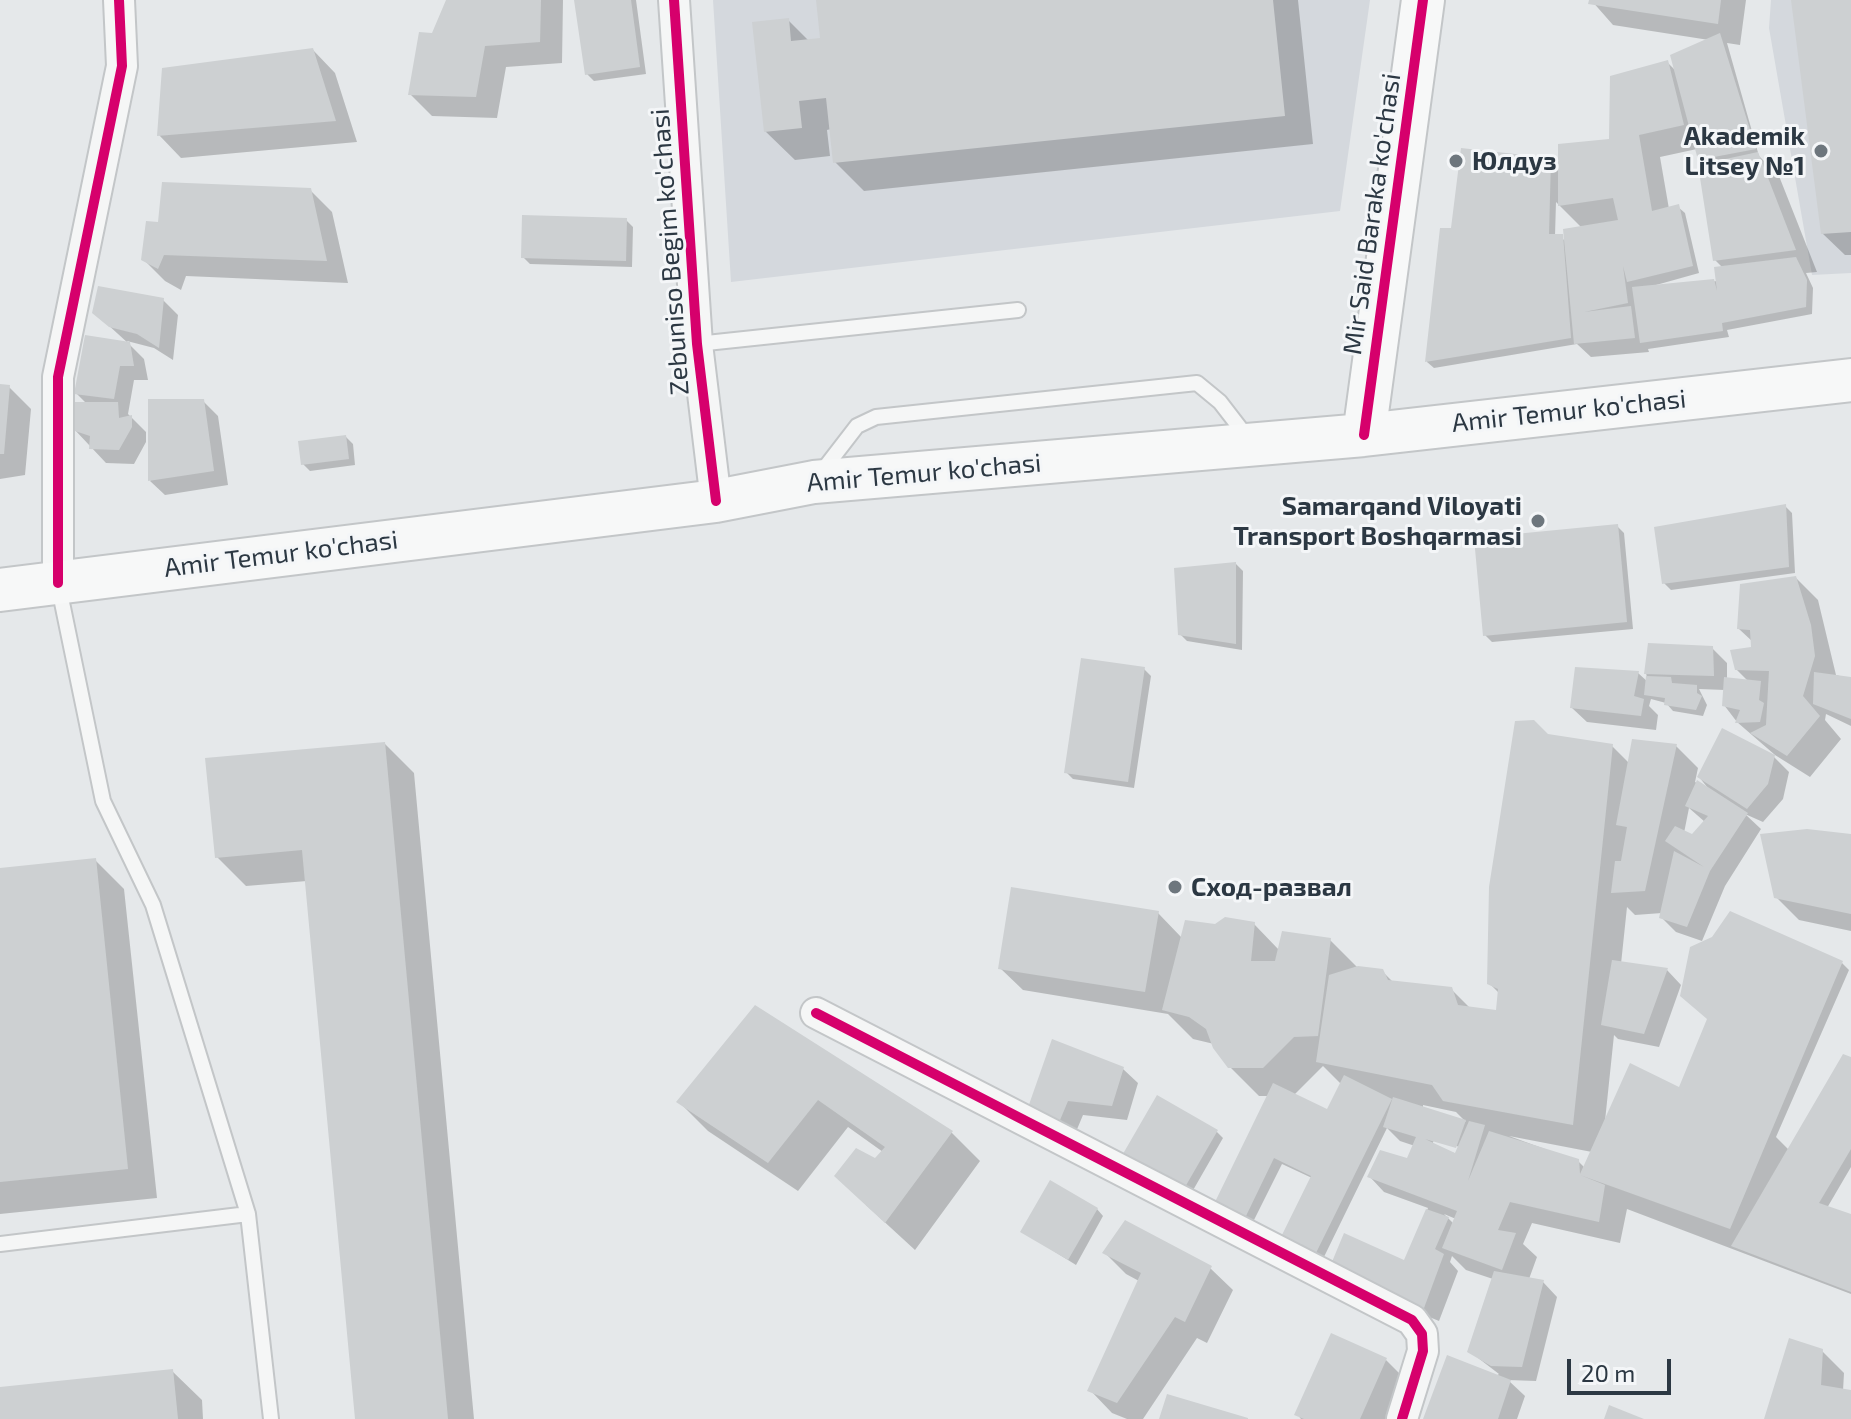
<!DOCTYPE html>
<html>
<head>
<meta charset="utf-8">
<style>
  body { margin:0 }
  #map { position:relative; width:1851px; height:1419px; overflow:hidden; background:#e5e8ea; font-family:"Exo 2",sans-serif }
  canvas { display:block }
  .scale { position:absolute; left:1567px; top:1359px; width:104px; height:36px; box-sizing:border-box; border:4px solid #2c3843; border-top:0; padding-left:10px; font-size:24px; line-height:28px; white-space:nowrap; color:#2c3843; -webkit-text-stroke:6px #f4f6f8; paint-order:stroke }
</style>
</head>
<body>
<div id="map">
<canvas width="1851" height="1419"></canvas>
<div class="scale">20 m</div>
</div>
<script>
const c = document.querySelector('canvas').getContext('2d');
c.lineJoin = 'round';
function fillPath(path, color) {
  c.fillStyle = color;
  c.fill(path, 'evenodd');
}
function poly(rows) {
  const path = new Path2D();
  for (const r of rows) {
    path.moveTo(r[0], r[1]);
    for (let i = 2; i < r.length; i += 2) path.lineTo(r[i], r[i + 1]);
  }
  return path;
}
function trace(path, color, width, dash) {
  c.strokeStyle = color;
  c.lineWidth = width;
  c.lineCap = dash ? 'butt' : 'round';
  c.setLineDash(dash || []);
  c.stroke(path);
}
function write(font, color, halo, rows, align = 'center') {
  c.font = font + ' "Exo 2",sans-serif';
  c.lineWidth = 6;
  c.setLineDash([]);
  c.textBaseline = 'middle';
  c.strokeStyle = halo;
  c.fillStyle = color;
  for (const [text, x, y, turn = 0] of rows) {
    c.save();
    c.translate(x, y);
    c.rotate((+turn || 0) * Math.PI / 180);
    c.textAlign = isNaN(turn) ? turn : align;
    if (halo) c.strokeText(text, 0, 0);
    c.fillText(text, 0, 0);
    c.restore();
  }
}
const built = poly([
  [713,0,1370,0,1340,211,731,282],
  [1771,0,1851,0,1851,273,1812,275,1769,28]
]);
const shadow = poly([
  [448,0,563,0,562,63,506,67,497,118,432,116,410,94],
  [576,0,636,0,646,74,594,81,587,74],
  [818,0,1298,0,1313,144,864,191,835,162,831,129,827,130,830,156,795,160,765,131,788,20,809,41,822,40],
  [1591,0,1746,0,1740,45,1727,43,1759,156,1779,176,1817,272,1806,273,1813,288,1812,314,1727,330,1729,337,1648,349,1649,352,1591,357,1577,344,1434,368,1427,362,1442,230,1452,230,1550,160,1560,169,1611,141,1667,62,1677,72,1709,40,1613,25],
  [1697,149,1706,165,1715,260,1723,268,1718,281,1649,287,1699,273,1685,213,1678,207,1669,209,1660,157],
  [1556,202,1583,229,1567,241,1555,236],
  [1793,0,1851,0,1851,255,1845,255,1822,233],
  [313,50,335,73,357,142,181,158,159,135],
  [310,190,332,212,348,283,186,276,181,290,165,281,143,259,159,224],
  [626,220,633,227,632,267,530,264,523,257],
  [163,300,178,315,173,360,154,348,127,341,129,344,95,313],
  [129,344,144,359,148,380,134,380,128,414,146,432,146,442,134,464,106,463,74,429,87,404,76,393],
  [0,386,9,387,31,409,25,475,0,479],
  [203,401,218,416,228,485,165,495,150,481],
  [346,437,353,444,355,465,310,471,303,464],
  [1785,506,1792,513,1795,573,1671,590,1664,583],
  [1617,526,1624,533,1633,629,1492,642,1485,635],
  [1236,564,1243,571,1242,650,1187,641,1180,634],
  [1796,578,1818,600,1836,675,1851,679,1851,726,1826,714,1825,720,1841,739,1810,777,1775,755,1737,722,1724,705,1725,690,1699,689,1707,705,1703,716,1673,711,1666,703,1651,699,1649,706,1658,715,1656,730,1587,722,1572,708,1638,673,1648,682,1646,673,1712,648,1727,663,1727,680,1749,682,1736,669,1753,649,1753,642,1739,629],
  [1144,669,1151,676,1134,788,1073,779,1066,772],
  [1547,736,1612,746,1630,764,1676,746,1698,768,1695,782,1712,793,1699,777,1774,757,1789,772,1783,799,1763,822,1745,814,1761,829,1725,886,1702,941,1676,932,1661,917,1662,913,1635,915,1627,907,1621,964,1667,970,1681,985,1659,1047,1618,1039,1614,1035,1605,1121,1680,1089,1842,963,1849,970,1776,1137,1789,1150,1851,1059,1851,1167,1827,1208,1851,1217,1851,1294,1627,1209,1620,1243,1532,1223,1523,1244,1537,1257,1529,1279,1543,1282,1557,1297,1536,1381,1508,1380,1525,1396,1517,1419,1425,1419,1499,1374,1469,1351,1493,1279,1466,1270,1452,1256,1450,1262,1458,1271,1439,1321,1347,1283,1405,1263,1428,1208,1384,1192,1370,1177,1408,1160,1415,1146,1400,1141,1387,1128,1321,1263,1289,1247,1312,1178,1282,1164,1252,1224,1224,1210,1269,1096,1259,1096,1229,1066,1214,1044,1193,1039,1168,1014,1023,990,1000,968,1158,913,1182,938,1215,926,1254,924,1279,950,1330,940,1358,968,1382,971,1394,983,1451,989,1471,1009,1498,1012,1500,994,1489,983],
  [1689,808,1705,822,1692,837,1684,833],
  [1323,1066,1341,1084,1328,1112,1294,1095],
  [1423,1105,1456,1112,1466,1122,1423,1108],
  [1509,1136,1592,1152,1585,1168,1578,1161],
  [1434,1140,1460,1147,1457,1154,1432,1145],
  [1444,1214,1456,1219,1454,1224],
  [385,744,414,773,474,1419,357,1419,307,881,246,886,217,857],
  [1851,836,1851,931,1799,920,1776,897],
  [95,860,124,889,157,1198,0,1214,0,870],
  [756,1007,951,1132,980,1161,915,1250,866,1205,876,1161,883,1152,848,1127,798,1191,708,1131,679,1102],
  [1123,1069,1138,1083,1127,1120,1083,1115,1070,1146,1027,1115],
  [1216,1131,1223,1138,1188,1199,1129,1166],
  [1097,1209,1103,1216,1076,1265,1023,1232],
  [1104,1252,1210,1268,1233,1290,1207,1343,1197,1338,1143,1419,1127,1419,1112,1413,1090,1390,1139,1281,1126,1274],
  [1332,1335,1386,1360,1408,1382,1392,1419,1301,1419,1297,1414],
  [1822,1351,1844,1373,1843,1391,1851,1392,1851,1419,1766,1419],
  [172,1371,202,1400,203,1419,0,1419,0,1389]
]);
const building = poly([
  [446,0,541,0,540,42,485,46,476,97,408,95,419,32,432,33],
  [574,0,631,0,640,67,585,75],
  [816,0,1273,0,1285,116,833,163,826,98,799,101,802,128,764,132,752,22,789,18,791,41,820,38],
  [1589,0,1721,0,1718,24,1588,4],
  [1791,0,1851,0,1851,232,1821,234],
  [1720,33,1756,149,1698,160,1670,55],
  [313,48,336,121,157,136,162,68],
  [1668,60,1684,125,1639,135,1652,211,1679,204,1693,266,1627,282,1623,266,1628,303,1584,312,1631,306,1635,338,1574,344,1563,229,1618,220,1613,198,1558,206,1558,144,1609,139,1610,76],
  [1461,148,1551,158,1549,234,1563,234,1571,338,1425,362,1440,228,1451,228],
  [1758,152,1796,250,1713,261,1698,165],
  [162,182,311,188,327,261,164,255,158,269,141,260,146,221,158,222],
  [522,215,627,218,626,261,521,258],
  [1796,257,1807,280,1806,307,1722,323,1723,331,1640,343,1632,287,1714,279,1717,291,1714,267],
  [98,286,164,298,159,348,137,334,109,327,92,313],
  [85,335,130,342,134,366,120,366,114,399,74,394],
  [0,384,10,385,4,454,0,454],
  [148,399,204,399,214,471,148,481],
  [69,402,118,402,119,418,132,415,132,427,119,450,89,449,90,436,72,430],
  [346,435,349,459,301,465,298,441],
  [1786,504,1789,567,1662,584,1654,527],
  [1618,524,1627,622,1483,636,1474,538],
  [1236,562,1236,644,1178,635,1174,568],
  [1796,576,1811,625,1815,656,1803,696,1820,716,1787,756,1750,733,1766,725,1769,671,1735,670,1730,650,1751,647,1750,630,1737,629,1740,584],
  [1648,643,1713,646,1714,676,1644,674],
  [1081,658,1145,667,1128,782,1064,773],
  [1575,667,1639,671,1634,696,1644,699,1641,716,1570,708],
  [1814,672,1851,677,1851,719,1813,704],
  [1646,676,1671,677,1672,683,1697,685,1697,693,1702,696,1696,710,1664,705,1665,698,1644,695],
  [1724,677,1761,681,1759,700,1764,703,1760,722,1735,723,1740,710,1722,706],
  [1534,720,1548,734,1613,744,1573,1125,1443,1101,1432,1085,1316,1062,1329,975,1358,966,1383,969,1388,980,1452,987,1458,1005,1496,1010,1498,989,1487,984,1489,887,1515,721],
  [1722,728,1775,755,1768,784,1747,809,1697,777],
  [1632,739,1677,744,1645,891,1611,893,1615,861,1621,861,1627,827,1616,825],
  [385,742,427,1195,448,1419,355,1419,302,850,215,858,205,758],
  [1697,780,1748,813,1710,871,1687,927,1659,918,1674,851,1704,867,1665,841,1675,826,1692,834,1708,816,1685,806],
  [1807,829,1851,834,1851,914,1774,898,1760,834],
  [96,858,128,1169,0,1182,0,868],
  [1011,887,1159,911,1145,992,998,969],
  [1730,911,1843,961,1730,1229,1580,1175,1605,1185,1599,1222,1510,1202,1498,1230,1516,1233,1502,1270,1442,1248,1457,1211,1367,1177,1380,1150,1407,1158,1416,1137,1383,1127,1393,1097,1466,1120,1456,1148,1425,1139,1455,1153,1469,1121,1485,1125,1468,1181,1489,1131,1579,1159,1580,1174,1630,1063,1679,1087,1707,1019,1680,996,1690,947,1712,937],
  [1225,917,1255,922,1251,961,1275,961,1282,931,1331,938,1318,1036,1294,1037,1263,1068,1228,1068,1213,1048,1206,1029,1189,1017,1162,1010,1185,920,1215,924],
  [1612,960,1668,968,1644,1034,1601,1025],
  [755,1005,953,1131,885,1223,834,1176,856,1148,875,1158,885,1147,818,1100,768,1163,676,1102],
  [1052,1039,1124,1067,1112,1106,1068,1101,1055,1132,1025,1116],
  [1843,1054,1851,1057,1851,1149,1819,1203,1851,1214,1851,1292,1731,1246],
  [1344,1075,1392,1099,1314,1257,1279,1241,1311,1176,1274,1158,1245,1218,1214,1204,1273,1083,1327,1109],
  [1157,1095,1218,1130,1181,1194,1120,1159],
  [1050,1180,1098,1208,1068,1260,1020,1232],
  [1426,1209,1449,1217,1435,1249,1444,1254,1424,1308,1329,1269,1344,1233,1404,1260],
  [1125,1220,1212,1266,1185,1322,1175,1317,1117,1403,1087,1391,1141,1273,1102,1253],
  [1494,1271,1544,1280,1522,1367,1491,1366,1467,1352],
  [1331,1333,1387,1358,1360,1419,1304,1419,1294,1415],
  [1789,1338,1823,1349,1821,1385,1851,1390,1851,1419,1764,1419],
  [1447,1355,1511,1380,1498,1419,1423,1419],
  [173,1369,178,1419,0,1419,0,1387],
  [1167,1394,1248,1418,1248,1419,1159,1419],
  [1609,1405,1644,1419,1604,1419]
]);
const lane = poly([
  [697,344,1018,310],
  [820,474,857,426,876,417,1197,383,1220,402,1247,437],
  [59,588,103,801,153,905,248,1214,271,1419],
  [0,1244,248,1214]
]);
const street = poly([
  [674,0,697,344,716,501],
  [58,583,58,377,122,66,119,0],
  [816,1013,1412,1320,1422,1334,1423,1351,1402,1419]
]);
const secondary = poly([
  [1364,435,1423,0],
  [0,590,716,501,814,482,1364,435,1851,380]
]);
const cycleway = poly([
  [674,0,697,344,716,501],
  [1364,435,1423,0],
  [58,583,58,377,122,66,119,0],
  [816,1013,1412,1320,1422,1334,1423,1351,1402,1419]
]);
const markers = [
  [1821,151,8,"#6d767d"],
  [1456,161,8,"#6d767d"],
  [1538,521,8,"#6d767d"],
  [1175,887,8,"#6d767d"]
];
const poiNames = [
  ["Akademik",1805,136],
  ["Litsey №1",1805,166],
  ["Юлдуз",1472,161,"left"],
  ["Samarqand Viloyati",1522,506],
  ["Transport Boshqarmasi",1522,536],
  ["Сход-развал",1191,887,"left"]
];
const streetNames = [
  ["Mir Said Baraka ko'chasi",1372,214,-82],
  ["Zebuniso Begim ko'chasi",670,252,-94],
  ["Amir Temur ko'chasi",1569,411,-6],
  ["Amir Temur ko'chasi",924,473,-5],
  ["Amir Temur ko'chasi",281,554,-7]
];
fillPath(built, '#d4d8dd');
fillPath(shadow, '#0003');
fillPath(building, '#cdd0d2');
trace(lane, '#c3c6c8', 18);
trace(street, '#c3c6c8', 34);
trace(secondary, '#c3c6c8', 46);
trace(lane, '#f5f6f6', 14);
trace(street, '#f5f6f6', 30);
trace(secondary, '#f7f8f8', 42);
trace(cycleway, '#d6006c', 10);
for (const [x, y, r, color] of markers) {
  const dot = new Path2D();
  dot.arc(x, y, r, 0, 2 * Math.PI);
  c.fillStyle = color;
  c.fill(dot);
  trace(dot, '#f4f6f8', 3);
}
write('bold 26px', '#2c3843', '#f4f6f8', poiNames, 'right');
write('26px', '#2c3843', '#f4f6f8', streetNames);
</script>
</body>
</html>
